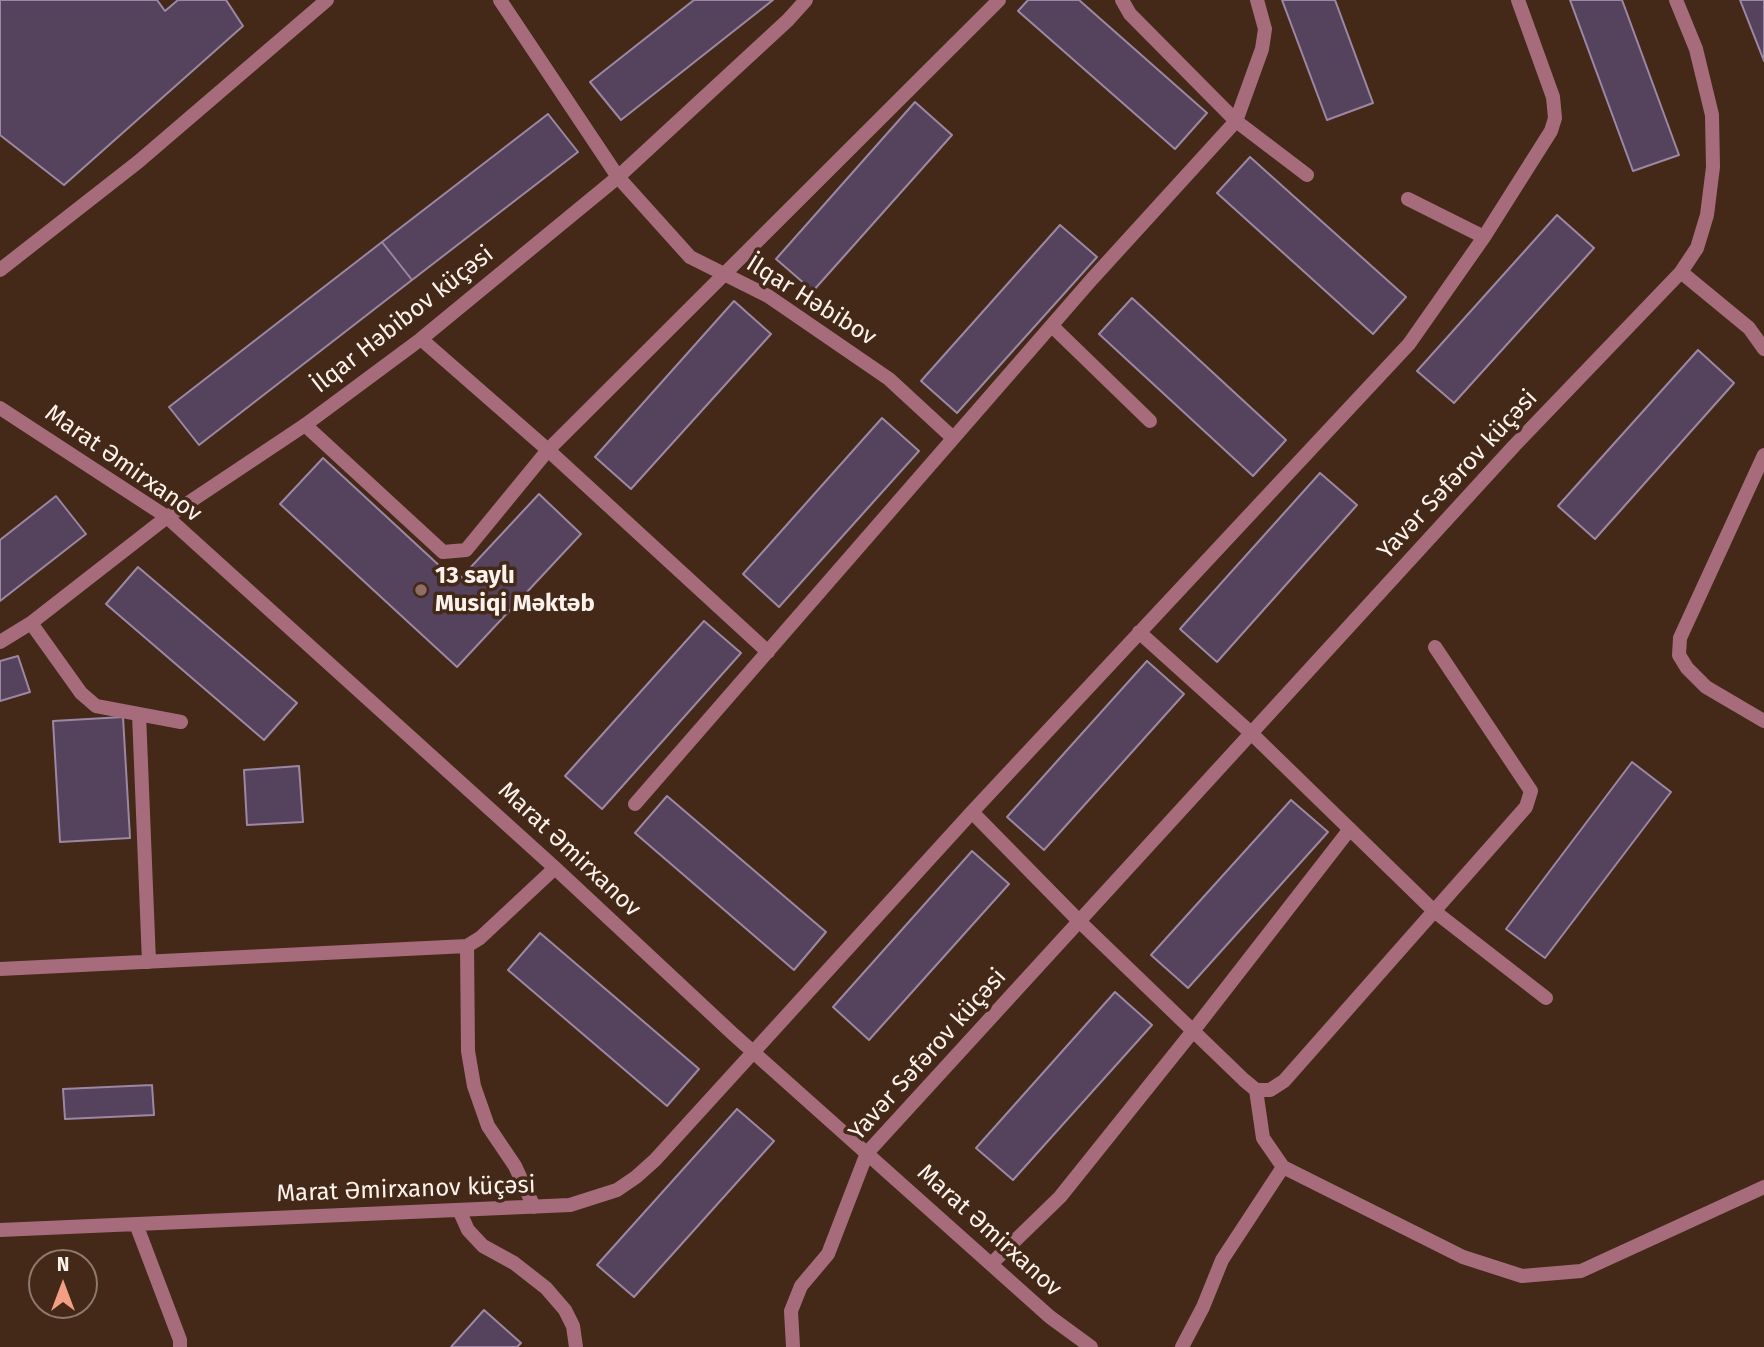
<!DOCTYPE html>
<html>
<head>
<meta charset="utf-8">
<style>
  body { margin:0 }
  #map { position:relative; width:1764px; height:1347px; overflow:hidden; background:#442919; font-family:"Fira Sans",sans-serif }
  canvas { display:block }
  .north { position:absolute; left:28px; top:1249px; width:70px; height:70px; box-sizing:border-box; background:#442919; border:2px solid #8e796d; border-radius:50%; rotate:0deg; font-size:19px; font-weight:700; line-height:28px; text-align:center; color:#fdf2ec }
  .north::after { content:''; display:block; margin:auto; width:24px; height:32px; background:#f39f85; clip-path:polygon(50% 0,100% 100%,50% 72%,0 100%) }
</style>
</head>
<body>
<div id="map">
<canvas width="1764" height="1347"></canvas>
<div class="north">N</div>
</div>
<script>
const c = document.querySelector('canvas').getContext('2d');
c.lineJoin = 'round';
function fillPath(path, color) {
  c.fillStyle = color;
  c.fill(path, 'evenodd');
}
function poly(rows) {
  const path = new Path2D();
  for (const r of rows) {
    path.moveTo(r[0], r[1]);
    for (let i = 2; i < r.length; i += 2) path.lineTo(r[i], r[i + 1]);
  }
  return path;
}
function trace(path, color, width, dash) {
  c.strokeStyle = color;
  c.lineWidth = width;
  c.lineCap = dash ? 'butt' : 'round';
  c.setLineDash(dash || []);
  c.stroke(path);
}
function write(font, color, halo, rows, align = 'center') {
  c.font = font + ' "Fira Sans",sans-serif';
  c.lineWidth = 7;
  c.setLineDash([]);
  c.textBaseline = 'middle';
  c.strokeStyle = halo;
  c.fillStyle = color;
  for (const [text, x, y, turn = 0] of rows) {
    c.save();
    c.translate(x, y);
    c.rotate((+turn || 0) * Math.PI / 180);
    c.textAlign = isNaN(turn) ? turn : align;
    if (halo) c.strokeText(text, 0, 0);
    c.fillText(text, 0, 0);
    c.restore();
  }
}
const building = poly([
  [0,0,157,0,165,11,178,0,226,0,243,26,64,185,0,135,0,0],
  [694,0,773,0,621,120,590,82,694,0],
  [1028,0,1079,0,1207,113,1175,149,1018,11,1028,0],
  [1282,0,1335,0,1373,103,1327,120,1282,0],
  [1570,0,1622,0,1679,155,1633,171,1570,0],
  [1740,0,1764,0,1764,61,1740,0],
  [915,102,952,135,813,291,776,259,915,102],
  [548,114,578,152,412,280,382,242,548,114],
  [1250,157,1406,297,1373,334,1217,193,1250,157],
  [1557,215,1594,248,1454,403,1417,371,1557,215],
  [1060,225,1097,257,957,413,921,381,1060,225],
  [382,242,412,280,199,445,169,407,382,242],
  [1132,298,1286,440,1253,476,1099,334,1132,298],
  [734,301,771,334,631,489,595,457,734,301],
  [1698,350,1734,383,1595,539,1558,506,1698,350],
  [882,418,919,451,779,607,743,574,882,418],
  [323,458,457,582,539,494,581,534,457,667,280,504,323,458],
  [1320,473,1357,505,1217,662,1180,629,1320,473],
  [56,496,86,534,0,601,0,540,56,496],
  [138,567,297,703,264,740,106,604,138,567],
  [704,621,741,653,602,809,565,776,704,621],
  [18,656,30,692,0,701,0,661,18,656],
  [1147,661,1184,694,1044,850,1007,817,1147,661],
  [123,717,130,838,60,842,53,721,123,717],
  [1632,762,1671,792,1545,958,1506,929,1632,762],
  [299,766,303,822,247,825,244,770,299,766],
  [667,796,826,932,794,970,635,833,667,796],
  [1291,800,1328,832,1188,988,1151,955,1291,800],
  [972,851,1009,884,869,1040,833,1007,972,851],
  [540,933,699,1069,667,1106,508,970,540,933],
  [1115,992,1152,1025,1013,1180,976,1148,1115,992],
  [152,1085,154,1115,65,1119,63,1089,152,1085],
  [737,1109,774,1141,634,1297,597,1265,737,1109],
  [484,1310,521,1343,517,1347,451,1347,484,1310]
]);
const lane = poly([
  [0,270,138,162,327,0],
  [305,425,443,552,466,550,548,450]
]);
const street = poly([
  [500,0,618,177,690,257,768,296,889,379,953,438],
  [1257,0,1265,29,1262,49,1236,121,1307,175],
  [1408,199,1484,237],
  [1681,272,1749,328,1764,349],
  [1052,326,1150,421],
  [421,339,548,450,768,652],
  [0,408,167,517,555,868,733,1034,1050,1317,1091,1347],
  [548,450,999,0],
  [1764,455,1680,638,1679,655,1687,668,1706,687,1764,721],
  [31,623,81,693,96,706,181,722],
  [1139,632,1251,733,1434,911,1546,998],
  [0,642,31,623,167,517,305,425,421,339,618,177,788,20,806,0],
  [139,714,149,962],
  [635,804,1092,279,1236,121,1130,14,1122,0],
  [972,812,1079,921,1244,1080,1256,1090,1270,1090,1284,1081,1526,807,1531,791,1435,647],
  [467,946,468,1051,474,1086,488,1126,515,1166,534,1207],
  [0,969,467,946,480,938,555,868],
  [1256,1090,1263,1138,1283,1167,1463,1257,1522,1276,1581,1271,1764,1187],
  [459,1210,468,1230,483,1246,514,1263,546,1288,565,1310,573,1326,576,1347],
  [136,1224,180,1340,180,1347],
  [0,1230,570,1205,617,1190,636,1177,655,1160,972,812,1409,344,1484,237,1551,131,1555,118,1553,97,1518,0],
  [991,1264,1060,1197,1193,1031,1350,829],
  [793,1347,791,1311,801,1286,828,1254,867,1153,1514,446,1681,272,1697,248,1707,215,1713,167,1712,115,1696,49,1676,0],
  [1182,1347,1203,1307,1222,1260,1283,1167]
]);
const markers = [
  [421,590,7,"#8d6e63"]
];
const streetNames = [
  ["İlqar Həbibov",811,301,32],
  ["İlqar Həbibov küçəsi",403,320,-38],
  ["Marat Əmirxanov",123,464,35],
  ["Yavər Səfərov küçəsi",1458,475,-47],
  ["Marat Əmirxanov",569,850,43],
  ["Yavər Səfərov küçəsi",928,1055,-48],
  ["Marat Əmirxanov küçəsi",406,1190,-2],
  ["Marat Əmirxanov",989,1231,42]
];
const poiNames = [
  ["13 saylı",435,576],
  ["Musiqi Məktəb",435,604]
];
fillPath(building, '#55425c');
trace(building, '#9c88a4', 2);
trace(lane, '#a76c7c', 14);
trace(street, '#a76c7c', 14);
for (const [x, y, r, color] of markers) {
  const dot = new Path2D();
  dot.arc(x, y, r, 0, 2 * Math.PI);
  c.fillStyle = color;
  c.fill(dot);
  trace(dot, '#442919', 2.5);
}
write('24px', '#fdf2ec', '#442919', streetNames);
write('bold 24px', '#fdf2ec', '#442919', poiNames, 'left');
</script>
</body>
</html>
